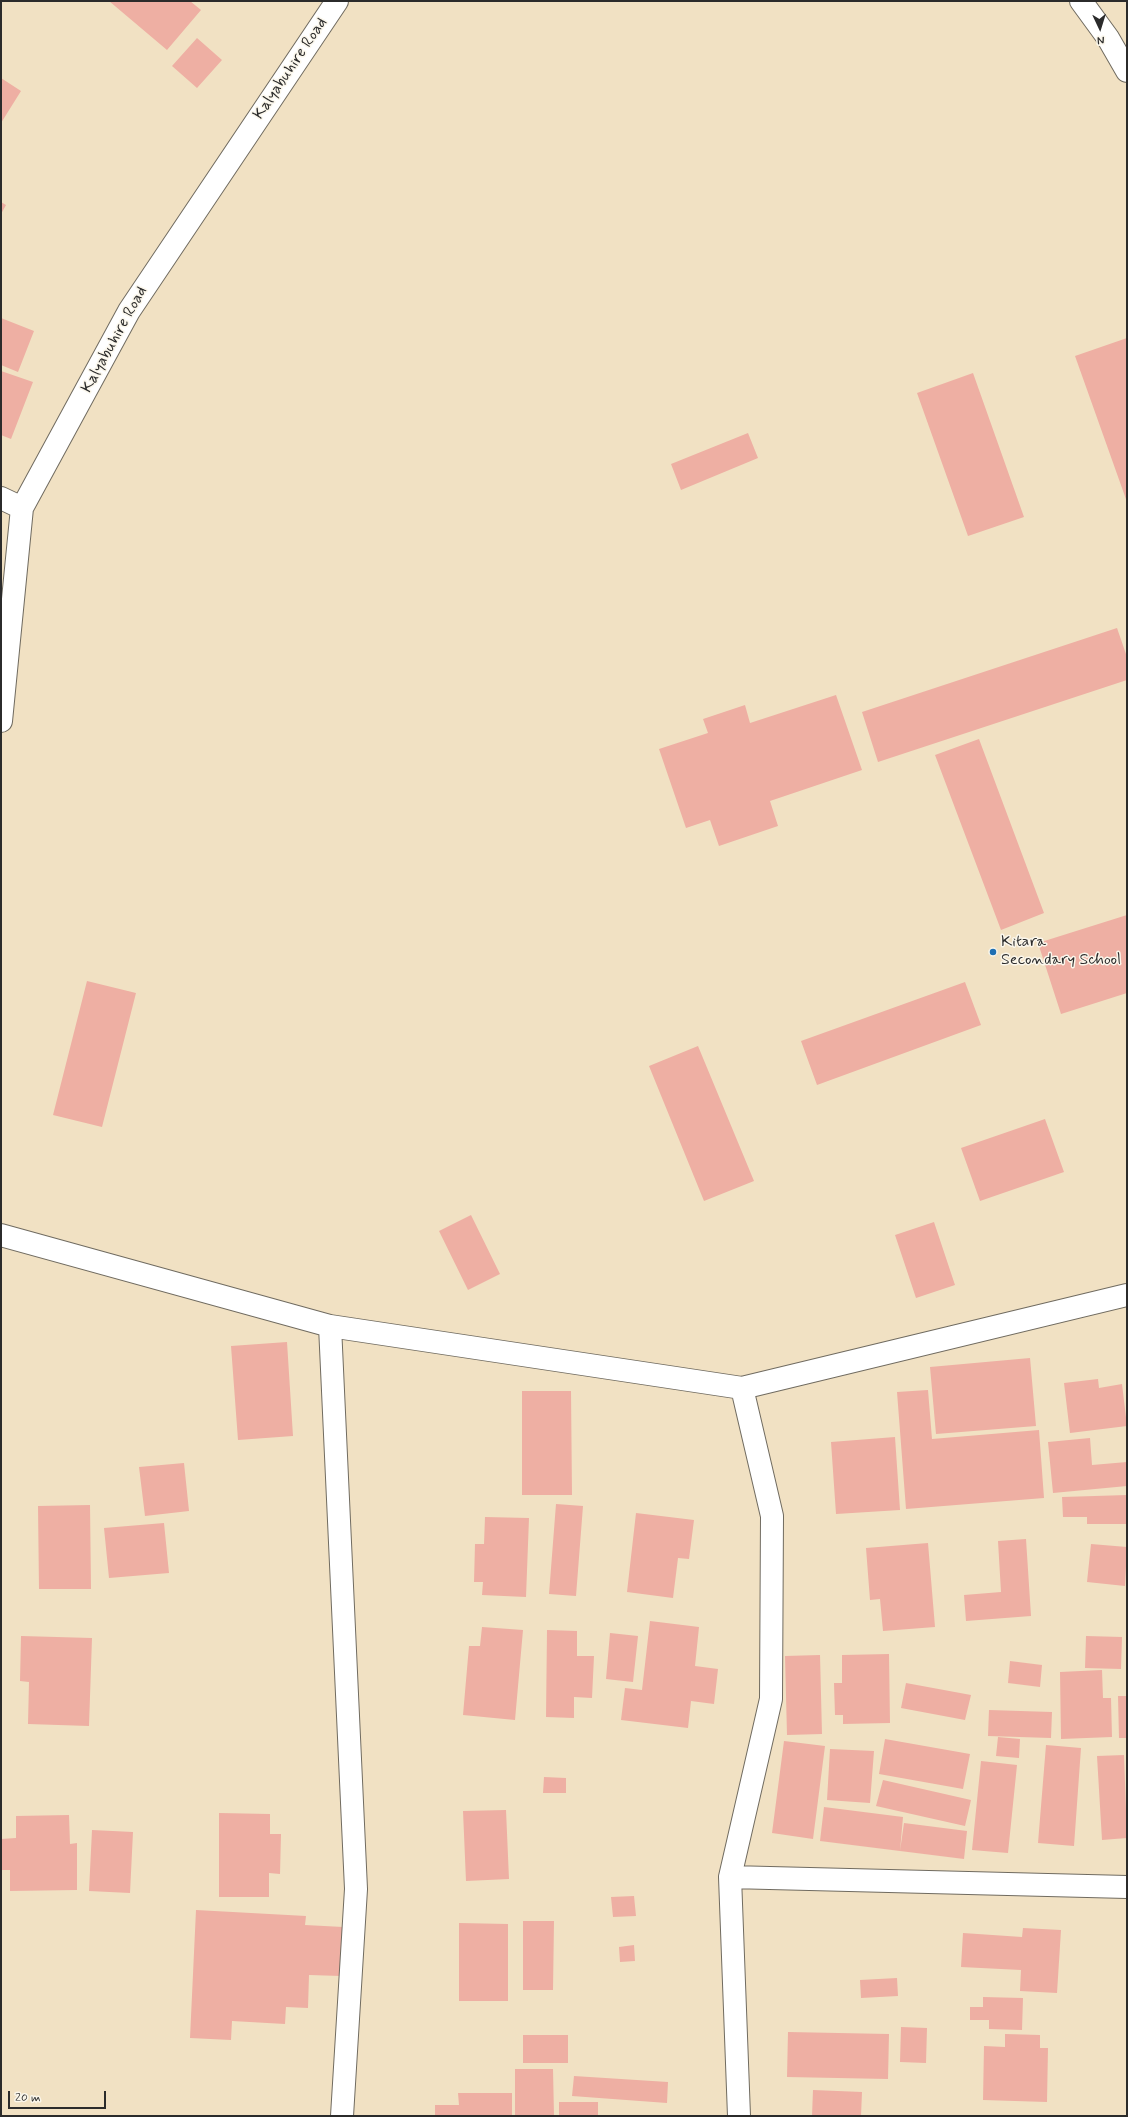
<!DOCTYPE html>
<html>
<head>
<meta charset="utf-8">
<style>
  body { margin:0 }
  #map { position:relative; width:1128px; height:2117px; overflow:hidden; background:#f1e1c3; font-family:Mynerve,sans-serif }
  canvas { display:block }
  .frame { position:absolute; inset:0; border:2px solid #2b2b2b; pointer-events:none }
  .north { position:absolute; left:1080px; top:8px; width:40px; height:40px; -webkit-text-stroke:3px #fbf7ec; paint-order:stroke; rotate:176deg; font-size:11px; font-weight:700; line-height:16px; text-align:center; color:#2b2b2b }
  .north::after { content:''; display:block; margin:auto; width:14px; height:18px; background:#2b2b2b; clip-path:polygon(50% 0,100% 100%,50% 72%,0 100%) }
  .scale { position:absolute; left:8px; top:2091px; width:98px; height:18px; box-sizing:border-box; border:2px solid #2b2b2b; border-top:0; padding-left:5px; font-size:12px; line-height:14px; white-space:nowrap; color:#2b2b2b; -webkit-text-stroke:3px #fbf7ec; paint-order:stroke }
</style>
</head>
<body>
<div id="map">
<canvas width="1128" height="2117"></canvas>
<div class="frame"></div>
<div class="north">N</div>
<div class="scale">20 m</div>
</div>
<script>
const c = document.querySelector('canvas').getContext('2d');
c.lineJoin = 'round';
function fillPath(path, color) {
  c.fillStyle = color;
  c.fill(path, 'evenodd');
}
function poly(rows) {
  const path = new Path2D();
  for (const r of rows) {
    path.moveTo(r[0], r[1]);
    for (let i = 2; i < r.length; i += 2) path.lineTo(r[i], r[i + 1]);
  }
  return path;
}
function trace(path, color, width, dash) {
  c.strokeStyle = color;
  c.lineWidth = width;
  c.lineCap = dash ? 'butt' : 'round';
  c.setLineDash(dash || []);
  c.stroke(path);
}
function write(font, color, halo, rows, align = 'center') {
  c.font = font + ' Mynerve,sans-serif';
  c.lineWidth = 3;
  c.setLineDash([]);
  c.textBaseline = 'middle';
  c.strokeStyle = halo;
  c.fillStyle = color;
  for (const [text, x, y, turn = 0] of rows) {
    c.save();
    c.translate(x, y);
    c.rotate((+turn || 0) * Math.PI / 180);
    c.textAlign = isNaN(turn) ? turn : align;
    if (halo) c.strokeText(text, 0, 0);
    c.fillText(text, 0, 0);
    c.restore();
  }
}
const building = poly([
  [109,1,190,1,201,10,167,50],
  [197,38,222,60,197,88,172,66],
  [1,78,21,91,1,123],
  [1,202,6,205,1,214],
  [1,318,34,331,18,372,1,365],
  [1127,338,1127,502,1075,356],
  [1,371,33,382,11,439,1,435],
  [973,373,1024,517,968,536,917,393],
  [748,433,758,458,681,490,671,464],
  [1117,628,1127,657,1127,680,878,762,862,712],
  [836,695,862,770,770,801,778,826,719,846,710,820,686,828,659,749,708,733,703,719,745,705,750,723],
  [979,739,1044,913,1001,930,935,755],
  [1127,915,1127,993,1061,1014,1038,943],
  [87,981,136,993,102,1127,53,1115],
  [965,982,981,1025,817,1085,801,1041],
  [698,1046,754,1181,704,1201,649,1066],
  [1045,1119,1064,1172,980,1201,961,1148],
  [471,1215,500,1274,468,1290,439,1231],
  [934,1222,955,1285,916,1298,895,1235],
  [287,1342,293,1436,238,1440,231,1346],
  [1030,1358,1036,1426,936,1434,930,1367],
  [1098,1379,1099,1388,1122,1384,1127,1426,1070,1433,1064,1383],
  [928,1390,932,1439,1039,1430,1044,1498,906,1509,897,1392],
  [522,1391,571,1391,572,1495,522,1495],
  [895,1437,900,1510,836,1514,831,1442],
  [1090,1438,1092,1465,1127,1462,1127,1486,1053,1493,1048,1442],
  [184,1463,189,1511,145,1516,139,1467],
  [1127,1495,1127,1524,1087,1524,1087,1517,1063,1517,1062,1497],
  [556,1504,583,1506,576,1596,549,1594],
  [90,1505,91,1589,39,1589,38,1506],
  [636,1513,694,1520,689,1559,678,1558,673,1598,627,1592],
  [485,1517,529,1518,526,1597,482,1595,483,1582,474,1582,475,1544,484,1544],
  [164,1523,169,1573,109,1578,104,1528],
  [1026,1539,1031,1616,966,1621,964,1595,1001,1592,998,1541],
  [928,1543,935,1627,883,1631,880,1599,870,1600,866,1548],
  [1091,1544,1127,1547,1125,1586,1087,1582],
  [650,1621,699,1627,695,1666,718,1669,714,1704,691,1701,688,1728,621,1720,625,1688,642,1690],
  [482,1627,523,1630,515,1720,463,1715,469,1646,480,1646],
  [547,1630,577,1631,577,1656,594,1656,592,1698,574,1697,574,1718,546,1717],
  [610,1633,638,1636,633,1682,606,1679],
  [21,1636,92,1638,89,1726,28,1724,29,1682,20,1681],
  [1086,1636,1122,1637,1121,1669,1085,1668],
  [889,1654,890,1723,843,1724,843,1715,835,1715,834,1683,842,1683,842,1655],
  [820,1655,822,1734,787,1735,785,1656],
  [1010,1661,1042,1665,1040,1687,1008,1683],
  [1102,1670,1103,1698,1111,1698,1112,1737,1061,1739,1060,1672],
  [906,1683,971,1695,965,1720,901,1708],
  [1118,1696,1127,1696,1127,1738,1119,1738],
  [989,1710,1052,1712,1051,1738,988,1736],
  [998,1737,1020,1739,1019,1758,996,1756],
  [885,1739,970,1754,963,1789,879,1774],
  [784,1741,825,1746,813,1839,772,1833],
  [1046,1745,1081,1748,1074,1846,1038,1843],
  [830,1749,874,1751,870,1803,827,1800],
  [1124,1755,1127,1838,1102,1840,1097,1756],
  [981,1761,1017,1765,1008,1853,972,1850],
  [544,1777,566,1778,566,1793,543,1793],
  [883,1780,971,1800,965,1826,876,1806],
  [824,1807,903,1817,900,1851,820,1841],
  [506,1810,509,1879,466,1881,463,1811],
  [219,1813,270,1814,270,1834,281,1834,280,1874,269,1873,269,1897,219,1897],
  [69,1815,70,1844,77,1843,77,1890,10,1891,10,1870,1,1870,1,1839,16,1838,16,1816],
  [904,1823,967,1831,964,1859,900,1851],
  [92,1830,133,1832,130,1893,89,1891],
  [634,1896,636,1916,613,1917,611,1897],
  [196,1910,306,1916,305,1925,343,1927,341,1976,309,1975,308,2008,286,2007,285,2024,232,2021,231,2040,190,2038],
  [523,1921,554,1921,553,1990,523,1990],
  [459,1923,508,1924,508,2001,459,2001],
  [1023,1928,1061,1930,1057,1993,1020,1991,1021,1970,961,1967,963,1933,1022,1937],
  [634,1945,635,1961,620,1962,619,1947],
  [897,1978,898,1996,861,1998,860,1980],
  [983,1997,1023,1998,1022,2030,989,2029,989,2020,970,2020,970,2007,983,2007],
  [901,2027,927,2028,926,2063,900,2062],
  [788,2032,889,2034,888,2079,787,2077],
  [1005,2034,1040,2035,1040,2048,1048,2048,1047,2102,983,2100,984,2046,1005,2047],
  [523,2035,568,2035,568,2063,523,2063],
  [515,2069,553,2069,554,2116,515,2116],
  [574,2076,668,2082,667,2103,572,2096],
  [813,2090,862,2092,861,2116,812,2116],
  [458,2093,512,2093,512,2116,435,2116,435,2105,459,2105],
  [559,2102,598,2102,598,2116,559,2116]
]);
const minor = poly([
  [1081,1,1108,38,1127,71],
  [1,498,22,508],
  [1,721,22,508,129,311,337,1],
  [1,1235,330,1326,742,1388,1127,1295],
  [330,1326,356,1889,342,2116],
  [730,1877,1127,1887],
  [739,2116,730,1877,771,1699,772,1516,742,1388]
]);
const markers = [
  [993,952,4,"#1f6fb2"]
];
const streetNames = [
  ["Kalyabuhire Road",291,69,-56],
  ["Kalyabuhire Road",115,340,-61]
];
const poiNames = [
  ["Kitara",1001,943],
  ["Secondary School",1001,961]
];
fillPath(building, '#eeafa3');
trace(minor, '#706b60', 24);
trace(minor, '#fff', 22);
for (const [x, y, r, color] of markers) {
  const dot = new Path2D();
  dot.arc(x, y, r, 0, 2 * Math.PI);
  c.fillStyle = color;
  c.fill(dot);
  trace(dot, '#fbf7ec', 1.5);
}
write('16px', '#2b2b2b', '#fbf7ec', streetNames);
write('16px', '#2b2b2b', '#fbf7ec', poiNames, 'left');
</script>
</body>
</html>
